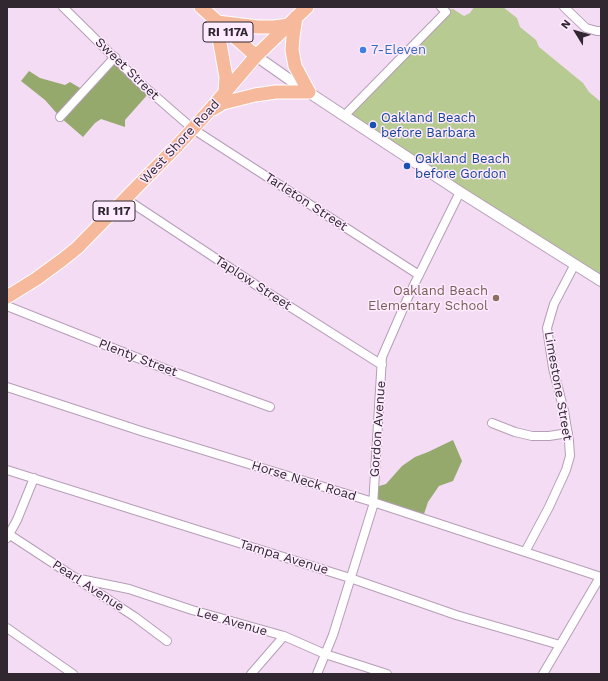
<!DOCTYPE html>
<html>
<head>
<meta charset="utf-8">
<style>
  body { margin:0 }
  #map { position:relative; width:608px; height:681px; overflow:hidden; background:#f4dcf5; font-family:"Work Sans",sans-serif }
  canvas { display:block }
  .frame { position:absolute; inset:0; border:8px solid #302731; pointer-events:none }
  .north { position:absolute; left:556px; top:12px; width:40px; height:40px; -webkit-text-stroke:3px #feebff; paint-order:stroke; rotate:307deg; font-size:11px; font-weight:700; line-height:16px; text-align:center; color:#302731 }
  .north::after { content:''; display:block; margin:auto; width:14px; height:18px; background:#302731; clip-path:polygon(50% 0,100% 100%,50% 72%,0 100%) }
</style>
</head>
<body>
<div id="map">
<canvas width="608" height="681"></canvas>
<div class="frame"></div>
<div class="north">N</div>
</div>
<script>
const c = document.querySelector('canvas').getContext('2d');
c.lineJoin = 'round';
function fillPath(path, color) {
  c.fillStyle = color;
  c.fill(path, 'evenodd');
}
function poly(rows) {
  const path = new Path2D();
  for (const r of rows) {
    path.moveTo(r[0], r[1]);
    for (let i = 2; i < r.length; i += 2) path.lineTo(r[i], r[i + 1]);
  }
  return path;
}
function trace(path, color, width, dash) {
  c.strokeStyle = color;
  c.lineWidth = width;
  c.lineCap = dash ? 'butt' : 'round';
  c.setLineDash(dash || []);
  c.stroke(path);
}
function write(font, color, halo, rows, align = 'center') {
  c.font = font + ' "Work Sans",sans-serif';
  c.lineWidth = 3;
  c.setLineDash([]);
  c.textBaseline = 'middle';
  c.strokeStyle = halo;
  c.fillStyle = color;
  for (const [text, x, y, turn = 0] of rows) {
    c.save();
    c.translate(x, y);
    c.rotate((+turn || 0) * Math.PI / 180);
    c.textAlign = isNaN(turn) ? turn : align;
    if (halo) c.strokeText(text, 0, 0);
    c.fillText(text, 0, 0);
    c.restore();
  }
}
const green = poly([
  [474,7,503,7,517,18,520,27,536,40,539,47,583,83,589,92,601,102,601,280,346,113,445,10,453,9,464,16,470,13]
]);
const forest = poly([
  [117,61,149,93,125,120,125,127,101,119,95,123,83,137,60,117,45,100,21,81,29,71,40,78,65,85,70,82,85,91],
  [453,440,462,461,453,481,439,486,428,502,423,517,373,502,376,487,386,484,402,466,415,457,428,452]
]);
const minor = poly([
  [63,7,139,82,193,129,419,275],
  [564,7,586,28,597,31,601,31],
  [344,116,446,12,441,7],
  [60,117,115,57],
  [126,199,262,289,382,365],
  [7,306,168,370,270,407],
  [7,387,144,432,373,502,601,577],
  [492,423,515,432,532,436,549,436,568,433],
  [7,470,350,578,456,615,560,645],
  [7,533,135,617,167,641],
  [7,538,17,520,34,478],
  [525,552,549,507,566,470,570,456,569,441,564,411,553,368,547,328,554,304,575,264],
  [75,578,129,589,192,610,284,636,325,654,387,674],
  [7,628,73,674],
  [251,674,284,636],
  [317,674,333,635,373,506,382,357,409,295,460,192],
  [543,674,600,577]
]);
const tertiary = poly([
  [256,56,293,82,460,192,601,281]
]);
const primary = poly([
  [201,7,256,56],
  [296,17,293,37,292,50,295,66,309,92],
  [225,92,226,77,219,38,217,22,258,27,274,27,289,25],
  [213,109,223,103,255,95,276,92,309,92],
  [7,297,36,279,62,260,77,248,176,147,209,111,256,56,307,7]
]);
const markers = [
  [363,50,4,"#3f7fe0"],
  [373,125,4,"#1a4fb4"],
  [407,166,4,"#1a4fb4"],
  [496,298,4,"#8d6e63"]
];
const shields = [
  [228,32,50],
  [114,211,42]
];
const shieldNames = [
  ["RI 117A",228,32],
  ["RI 117",114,211]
];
const shopNames = [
  ["7-Eleven",371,50]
];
const streetNames = [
  ["Sweet Street",127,69,44],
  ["West Shore Road",180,142,-47],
  ["Tarleton Street",306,202,33],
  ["Taplow Street",253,283,33],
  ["Plenty Street",138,358,21],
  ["Limestone Street",558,386,80],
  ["Gordon Avenue",378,429,-86],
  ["Horse Neck Road",304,481,17],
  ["Tampa Avenue",284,557,17],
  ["Pearl Avenue",88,586,33],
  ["Lee Avenue",232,622,16]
];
const transitNames = [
  ["Oakland Beach",381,118],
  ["before Barbara",381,133],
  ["Oakland Beach",415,159],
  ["before Gordon",415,174]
];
const educationNames = [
  ["Oakland Beach",488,291],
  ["Elementary School",488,306]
];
fillPath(green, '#b7ca92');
fillPath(forest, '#96a96d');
trace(minor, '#b59eb6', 10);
trace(tertiary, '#b59eb6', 12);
trace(primary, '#fff', 15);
trace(minor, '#fff', 8);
trace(tertiary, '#fff', 10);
trace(primary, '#f7b99c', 13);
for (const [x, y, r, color] of markers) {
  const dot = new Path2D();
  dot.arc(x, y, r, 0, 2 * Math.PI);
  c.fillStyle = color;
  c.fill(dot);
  trace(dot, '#feebff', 1.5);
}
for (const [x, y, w] of shields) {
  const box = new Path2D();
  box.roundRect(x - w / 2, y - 10, w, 20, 3);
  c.fillStyle = '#feebff';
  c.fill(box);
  trace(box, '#302731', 1);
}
write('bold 12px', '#302731', null, shieldNames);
write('13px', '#366cbe', '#feebff', shopNames, 'left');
write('13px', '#302731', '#feebff', streetNames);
write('13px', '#164399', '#feebff', transitNames, 'left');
write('13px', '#785e54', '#feebff', educationNames, 'right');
</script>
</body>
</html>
